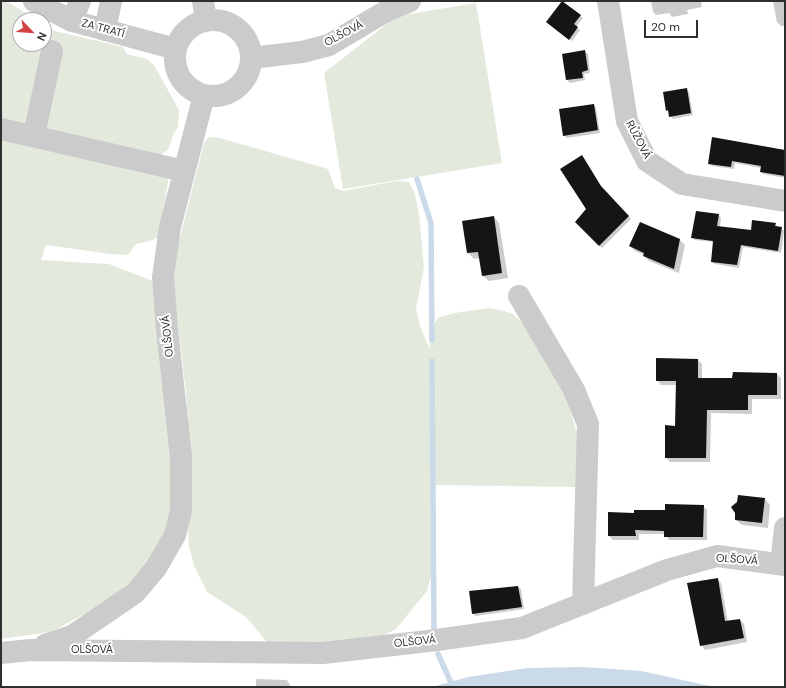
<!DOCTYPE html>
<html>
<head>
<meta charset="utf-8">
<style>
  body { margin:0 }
  #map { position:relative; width:786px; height:688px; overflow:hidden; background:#fff; font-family:"DM Sans",sans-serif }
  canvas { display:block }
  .frame { position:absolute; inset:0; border:2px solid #2e2e2e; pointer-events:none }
  .north { position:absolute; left:12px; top:12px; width:40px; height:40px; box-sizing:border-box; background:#fff; border:1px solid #ababab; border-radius:50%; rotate:115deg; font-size:11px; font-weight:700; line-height:16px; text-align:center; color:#2e2e2e }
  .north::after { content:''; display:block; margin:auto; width:14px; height:18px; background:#d34242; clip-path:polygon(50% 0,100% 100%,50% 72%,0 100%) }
  .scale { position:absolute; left:644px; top:20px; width:54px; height:18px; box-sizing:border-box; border:2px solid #2e2e2e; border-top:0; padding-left:5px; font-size:12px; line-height:14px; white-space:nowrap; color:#2e2e2e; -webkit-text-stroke:3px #fff; paint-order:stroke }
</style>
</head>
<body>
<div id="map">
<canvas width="786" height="688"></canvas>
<div class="frame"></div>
<div class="north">N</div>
<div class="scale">20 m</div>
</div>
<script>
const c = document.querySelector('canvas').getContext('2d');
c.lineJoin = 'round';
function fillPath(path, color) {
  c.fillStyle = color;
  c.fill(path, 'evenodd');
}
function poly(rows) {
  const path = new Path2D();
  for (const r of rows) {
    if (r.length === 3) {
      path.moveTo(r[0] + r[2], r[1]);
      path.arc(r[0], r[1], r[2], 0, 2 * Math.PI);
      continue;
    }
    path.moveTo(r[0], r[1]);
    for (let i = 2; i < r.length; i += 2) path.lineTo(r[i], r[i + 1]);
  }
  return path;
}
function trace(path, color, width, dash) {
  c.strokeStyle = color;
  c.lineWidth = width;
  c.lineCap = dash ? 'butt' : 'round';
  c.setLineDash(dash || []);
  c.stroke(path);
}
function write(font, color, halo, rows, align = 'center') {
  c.font = font + ' "DM Sans",sans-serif';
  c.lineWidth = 4;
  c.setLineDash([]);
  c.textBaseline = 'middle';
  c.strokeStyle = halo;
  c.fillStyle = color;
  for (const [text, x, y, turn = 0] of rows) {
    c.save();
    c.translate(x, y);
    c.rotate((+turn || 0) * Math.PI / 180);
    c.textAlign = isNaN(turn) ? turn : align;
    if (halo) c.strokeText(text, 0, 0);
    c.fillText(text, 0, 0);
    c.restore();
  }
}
const green = poly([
  [1,1,6,1,37,20,20,20,20,44,44,44,44,24,55,31,123,47,127,54,147,59,154,65,179,110,178,127,174,133,168,150,158,156,1,123],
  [476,3,502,163,343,189,324,73,397,16],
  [1,134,169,175,159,237,150,241,136,244,128,255,110,254,46,245,41,260,109,264,155,282,175,492,170,522,158,549,140,573,118,593,94,609,51,632,1,639],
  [209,137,220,138,328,169,335,188,344,191,396,181,409,182,415,194,419,215,424,267,416,309,420,326,430,350,429,333,438,318,454,313,490,308,511,313,522,322,568,401,577,434,576,487,432,485,434,566,427,591,396,629,377,639,326,643,267,642,246,617,207,592,194,566,189,546,188,532,192,498,186,392,173,286,174,270,176,253,204,143]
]);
const water = poly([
  [584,667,641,671,715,687,432,687,468,677,527,668]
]);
const shadow = poly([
  [651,1,701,1,702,7,687,10,688,14,672,17,669,13,656,15,653,12],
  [785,1,785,26,781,26,777,22,773,2],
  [562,2,583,18,576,27,580,30,572,41,550,25],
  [585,51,588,54,590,73,584,74,585,80,570,83,567,80,563,55],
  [686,89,689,92,693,115,673,119,667,110],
  [594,105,596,108,600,133,567,138,564,135],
  [785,151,785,178,763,174,761,172,761,168,735,163,734,169,712,166,709,163],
  [582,157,603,190,631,219,602,248,576,222,588,209],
  [719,215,721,218,720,227,752,231,775,224,784,231,781,253,743,247,739,268,715,264,712,262,714,242,695,240,692,237],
  [494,217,499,223,508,278,489,281,483,276,480,258,474,259,468,253],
  [641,223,680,240,685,245,679,273,649,261,644,255,635,251,630,246],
  [698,360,702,364,702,379,733,379,777,374,781,378,781,399,752,399,752,414,711,413,710,462,670,462,666,458,676,427,677,385,661,385,657,380],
  [765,499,770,505,768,528,742,525,736,520],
  [703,506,707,510,707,540,669,540,665,534,639,534,639,540,613,540,609,536,635,514],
  [717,579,721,583,728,622,740,620,744,624,747,642,705,650,701,645],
  [518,587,521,589,524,609,476,616,473,614,470,592],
  [256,679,287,680,291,687,256,687]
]);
const stream = poly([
  [417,179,431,223,432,340],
  [432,361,434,634],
  [438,654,453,687]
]);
const building = poly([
  [562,1,581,15,574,24,578,27,569,40,546,22],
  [585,50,588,70,582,72,583,78,566,80,562,54],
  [687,88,691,113,669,117,668,110,666,111,663,92],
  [594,104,598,130,563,136,559,109],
  [712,137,785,150,785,176,760,172,761,166,732,161,731,167,708,164],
  [582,155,601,186,629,216,599,246,575,222,586,209,560,169],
  [696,211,719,214,717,226,751,230,752,220,776,223,775,226,782,227,778,251,741,245,737,265,711,262,713,241,691,238],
  [494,216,502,273,482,276,478,252,467,253,462,221],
  [640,222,680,239,674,269,643,256,644,253,629,246],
  [656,358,698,359,698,378,732,378,733,372,777,373,777,395,748,395,748,410,707,410,706,458,665,458,665,425,675,426,676,381,656,381],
  [738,495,765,498,762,523,735,520,735,513,731,507,737,502],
  [665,504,704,505,703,537,664,537,664,531,635,530,636,536,608,536,608,512,634,513,634,510,665,510],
  [718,578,725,621,740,619,744,638,700,646,687,583],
  [518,586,522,607,472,614,469,591]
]);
const minor = poly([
  [34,1,72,21,176,49],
  [203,1,206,21],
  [608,1,627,121,647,161,682,184,785,201],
  [213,58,38],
  [72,21,80,1],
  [105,30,111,1],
  [251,58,302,52,329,45,388,10,410,1],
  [1,129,184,171],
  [34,135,52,51],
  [519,296,574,390,588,424,583,604],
  [781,564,785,528],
  [45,645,72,636,135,593,156,568,175,535,181,511,181,457,167,329,163,277,170,227,204,95],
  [1,653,31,650,323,653,437,640,522,628,667,570,717,556,785,565]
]);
const streetNames = [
  ["ZA TRATÍ",103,29,15],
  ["OLŠOVÁ",344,34,-28],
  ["RŮŽOVÁ",638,140,62],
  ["OLŠOVÁ",168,336,-96],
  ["OLŠOVÁ",737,560,4],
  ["OLŠOVÁ",415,642,-6],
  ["OLŠOVÁ",92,650]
];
fillPath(green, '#e3eadd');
fillPath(water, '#cbdae8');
fillPath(shadow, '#0003');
trace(stream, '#cbdae8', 5.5);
fillPath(building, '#151515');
trace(minor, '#cbcbcb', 22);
write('11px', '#2e2e2e', '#fff', streetNames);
</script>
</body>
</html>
